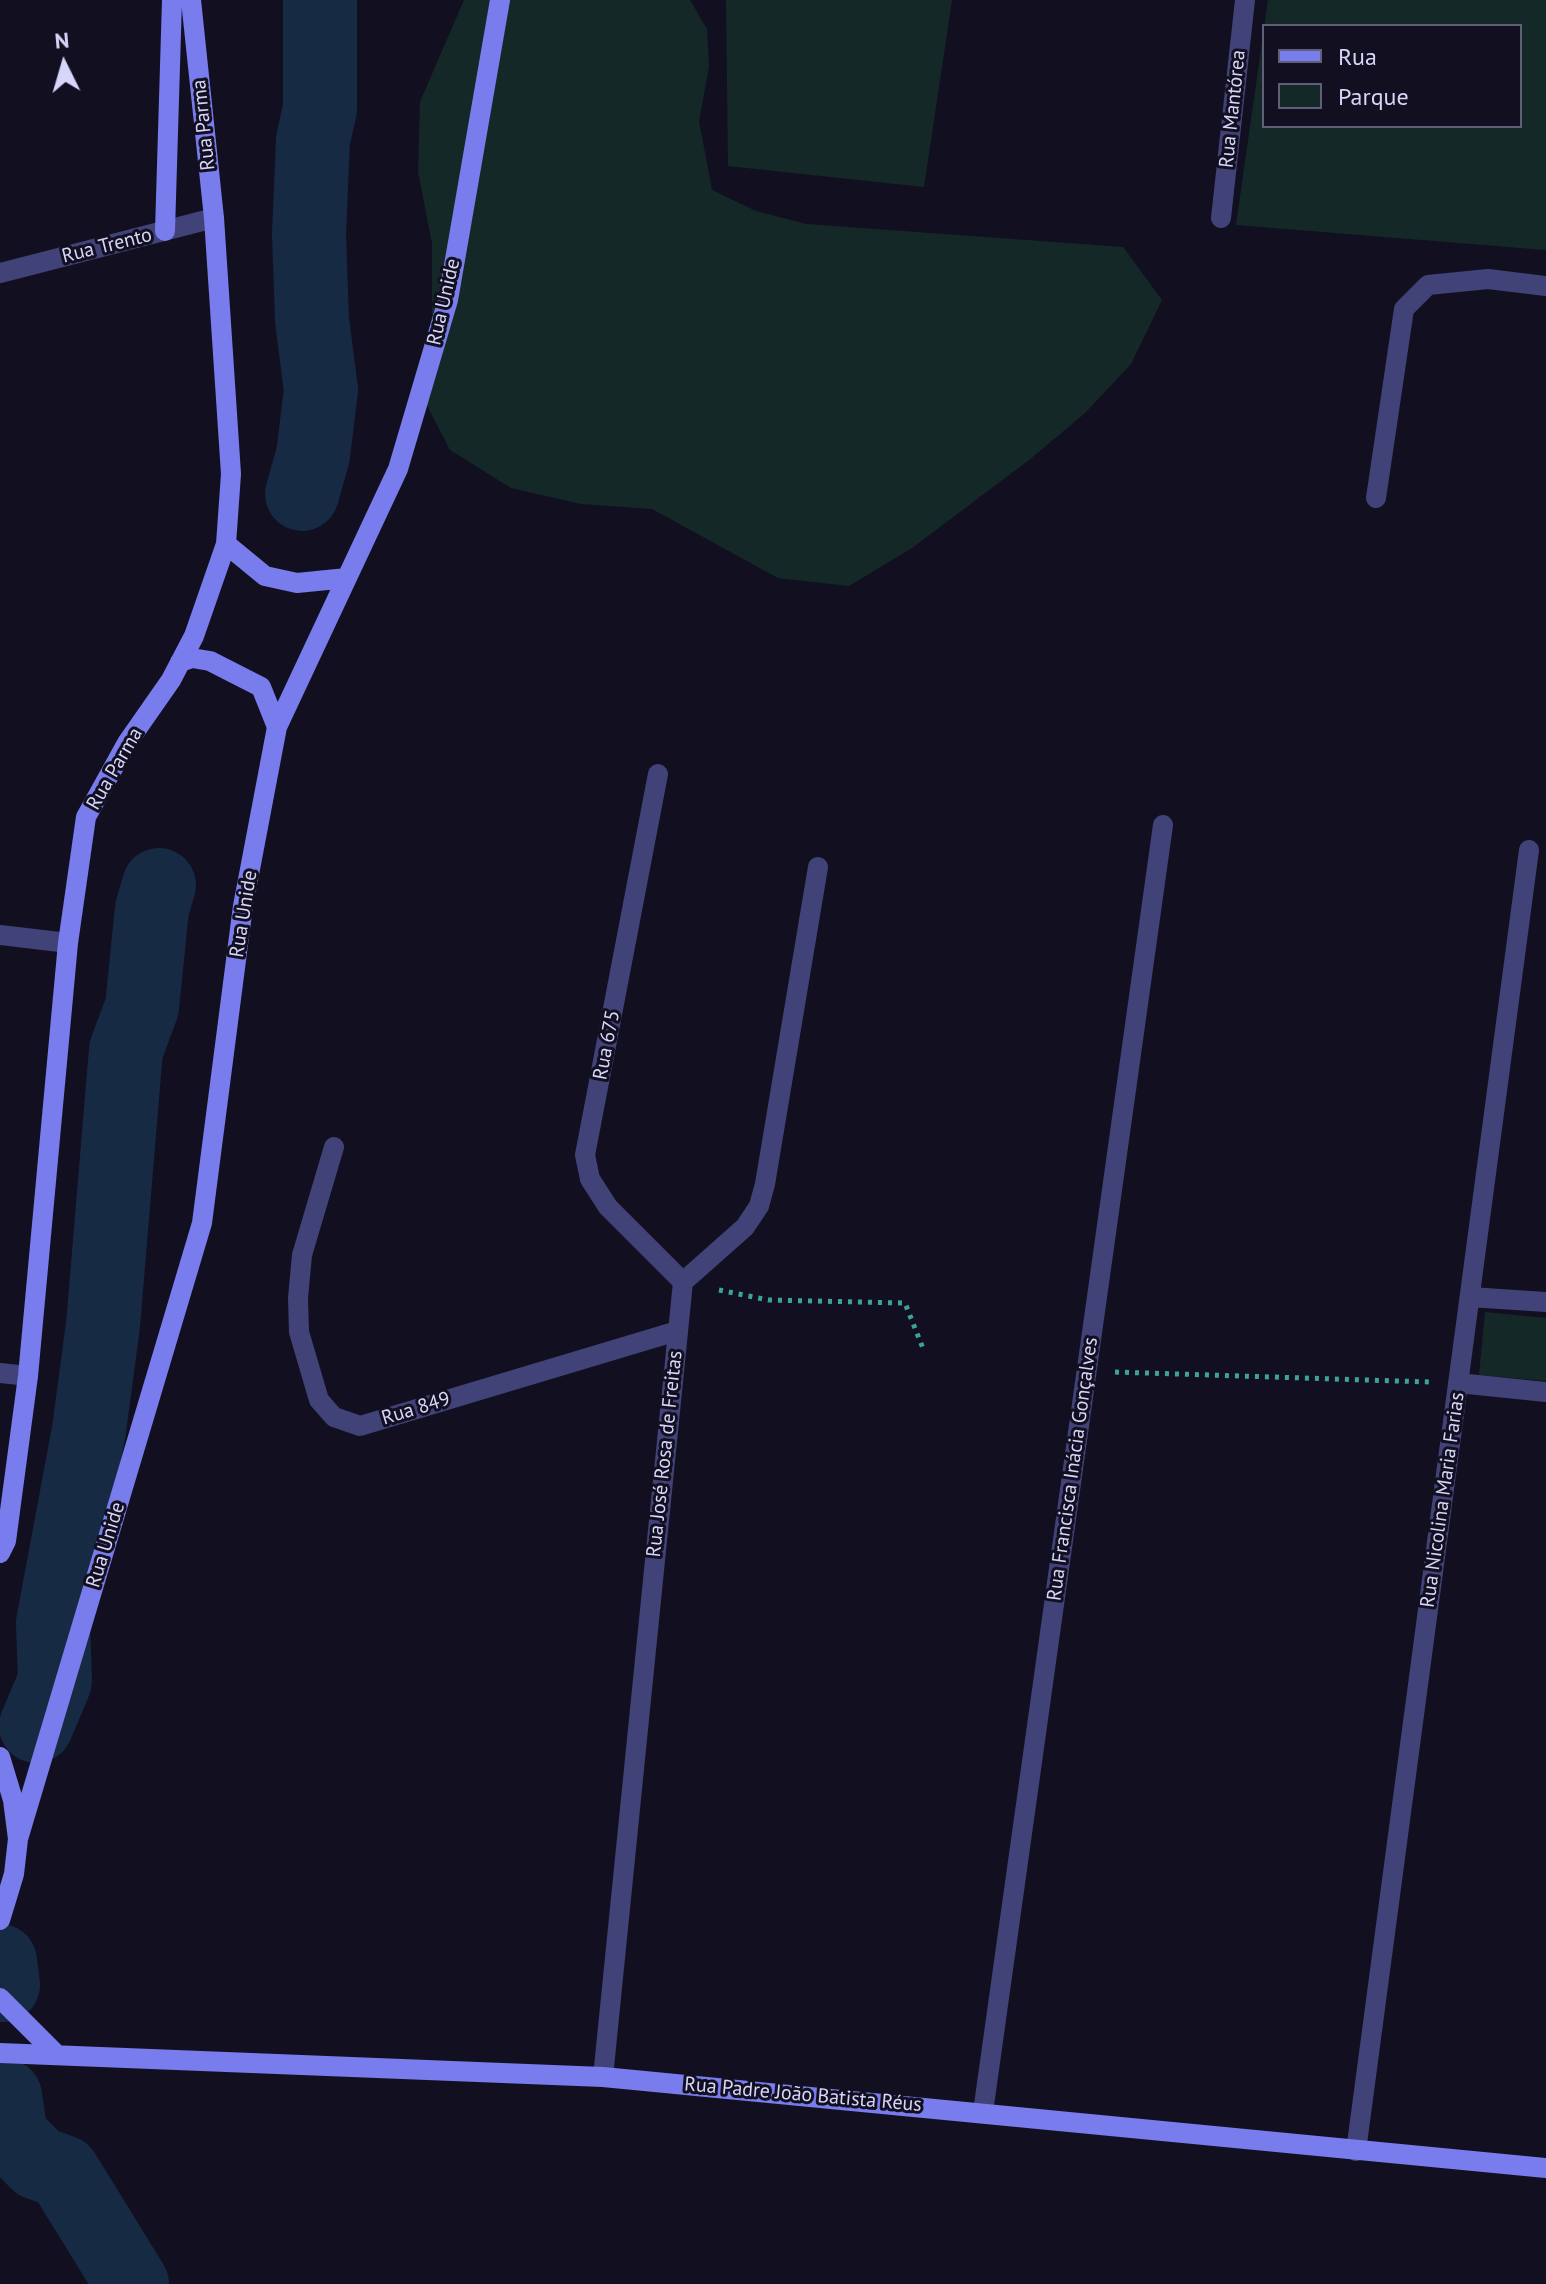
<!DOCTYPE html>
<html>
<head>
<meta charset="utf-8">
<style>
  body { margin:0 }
  #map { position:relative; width:1546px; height:2284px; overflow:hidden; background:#121020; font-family:"PT Sans",sans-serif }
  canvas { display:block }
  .legend { position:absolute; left:1262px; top:24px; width:260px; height:104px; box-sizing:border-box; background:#121020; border:2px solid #615f77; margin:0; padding:10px 14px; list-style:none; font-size:24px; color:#d7d5f9 }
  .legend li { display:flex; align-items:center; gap:16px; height:40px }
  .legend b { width:40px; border:2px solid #615f77 }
  .north { position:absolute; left:24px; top:24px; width:80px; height:80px; -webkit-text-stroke:6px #121020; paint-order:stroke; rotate:355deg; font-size:22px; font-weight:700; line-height:32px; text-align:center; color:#d7d5f9 }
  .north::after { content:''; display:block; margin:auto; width:28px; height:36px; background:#d7d5f9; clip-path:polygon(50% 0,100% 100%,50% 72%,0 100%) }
</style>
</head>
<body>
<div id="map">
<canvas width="1546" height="2284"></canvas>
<ul class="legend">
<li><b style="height:10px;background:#797cec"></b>Rua</li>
<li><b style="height:22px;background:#142927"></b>Parque</li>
</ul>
<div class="north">N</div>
</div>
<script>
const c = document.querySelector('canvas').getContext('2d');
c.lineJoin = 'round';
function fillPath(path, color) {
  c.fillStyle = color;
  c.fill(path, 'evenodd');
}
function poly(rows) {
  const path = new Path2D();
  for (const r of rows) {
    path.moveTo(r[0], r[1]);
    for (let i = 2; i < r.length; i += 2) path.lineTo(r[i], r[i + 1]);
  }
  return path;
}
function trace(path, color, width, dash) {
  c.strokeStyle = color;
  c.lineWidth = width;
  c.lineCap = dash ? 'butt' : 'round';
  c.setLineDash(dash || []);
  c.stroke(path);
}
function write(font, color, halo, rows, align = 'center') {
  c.font = font + ' "PT Sans",sans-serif';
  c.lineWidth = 6;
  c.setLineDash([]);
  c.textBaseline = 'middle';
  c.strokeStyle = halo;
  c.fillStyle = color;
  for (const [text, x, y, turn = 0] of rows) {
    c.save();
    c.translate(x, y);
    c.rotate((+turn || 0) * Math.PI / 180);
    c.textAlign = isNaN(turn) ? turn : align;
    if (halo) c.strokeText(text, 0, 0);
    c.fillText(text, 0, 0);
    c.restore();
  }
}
const green = poly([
  [464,0,690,0,707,29,709,67,699,121,712,190,756,211,806,224,1123,247,1162,300,1131,364,1084,414,1029,460,912,548,849,586,778,578,652,509,581,504,511,488,450,450,417,386,432,316,432,243,418,172,420,102],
  [726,0,952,0,924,187,728,166],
  [1268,0,1546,0,1546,250,1236,225],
  [1264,26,1520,26,1520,126,1264,126],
  [1485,1312,1546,1318,1546,1381,1479,1375]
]);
const river = poly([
  [302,494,313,455,321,390,312,320,309,234,313,140,320,109,320,0],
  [36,1726,55,1681,53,1623,89,1430,103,1325,126,1050,142,1007,152,909,159,885],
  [0,1961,3,1985],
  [5,2096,11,2136,38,2163,63,2172,132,2284]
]);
const path = poly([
  [719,1290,768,1300,905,1303,924,1351],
  [1115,1372,1429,1382]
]);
const lane = poly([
  [1376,498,1404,309,1428,285,1488,279,1546,286]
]);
const street = poly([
  [1221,218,1245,0],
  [0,273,214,218],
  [658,774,585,1155,590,1179,608,1207,683,1282],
  [0,935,68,943],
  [334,1147,302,1255,298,1298,299,1332,319,1400,334,1417,360,1426,677,1331],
  [1470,1297,1546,1302],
  [0,1373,28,1376],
  [1458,1383,1546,1392],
  [603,2077,683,1282,745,1227,759,1206,765,1184,818,867],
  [983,2112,1163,825],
  [1356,2151,1529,850]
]);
const secondary = poly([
  [165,231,172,0],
  [226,544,265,576,297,583,347,578],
  [180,662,192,658,210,661,261,687,277,727],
  [0,1553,6,1541,28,1376,68,943,86,817,127,743,171,680,194,636,226,544,231,474,214,218,191,0],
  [0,1757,13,1800,18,1839,14,1874,0,1920],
  [18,1839,202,1223,243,906,277,727,398,469,448,300,500,0],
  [0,1998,57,2055],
  [0,2053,603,2077,1546,2168]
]);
const streetNames = [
  ["Rua Mantórea",1233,109,-84],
  ["Rua Parma",204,125,-96],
  ["Rua Trento",107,246,-14],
  ["Rua Unide",444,302,-77],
  ["Rua Parma",115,769,-60],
  ["Rua Unide",244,914,-81],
  ["Rua 675",607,1045,-79],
  ["Rua 849",416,1409,-17],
  ["Rua José Rosa de Freitas",665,1454,-84],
  ["Rua Francisca Inácia Gonçalves",1073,1469,-82],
  ["Rua Nicolina Maria Farias",1443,1500,-82],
  ["Rua Unide",106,1545,-73],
  ["Rua Padre João Batista Réus",803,2095,5]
];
fillPath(green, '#142927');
trace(river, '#162a44', 74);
trace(path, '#3ea397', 5, [4, 6]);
trace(lane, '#414278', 20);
trace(street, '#414278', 20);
trace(secondary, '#797cec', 20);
write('20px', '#d7d5f9', '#121020', streetNames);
</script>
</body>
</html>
